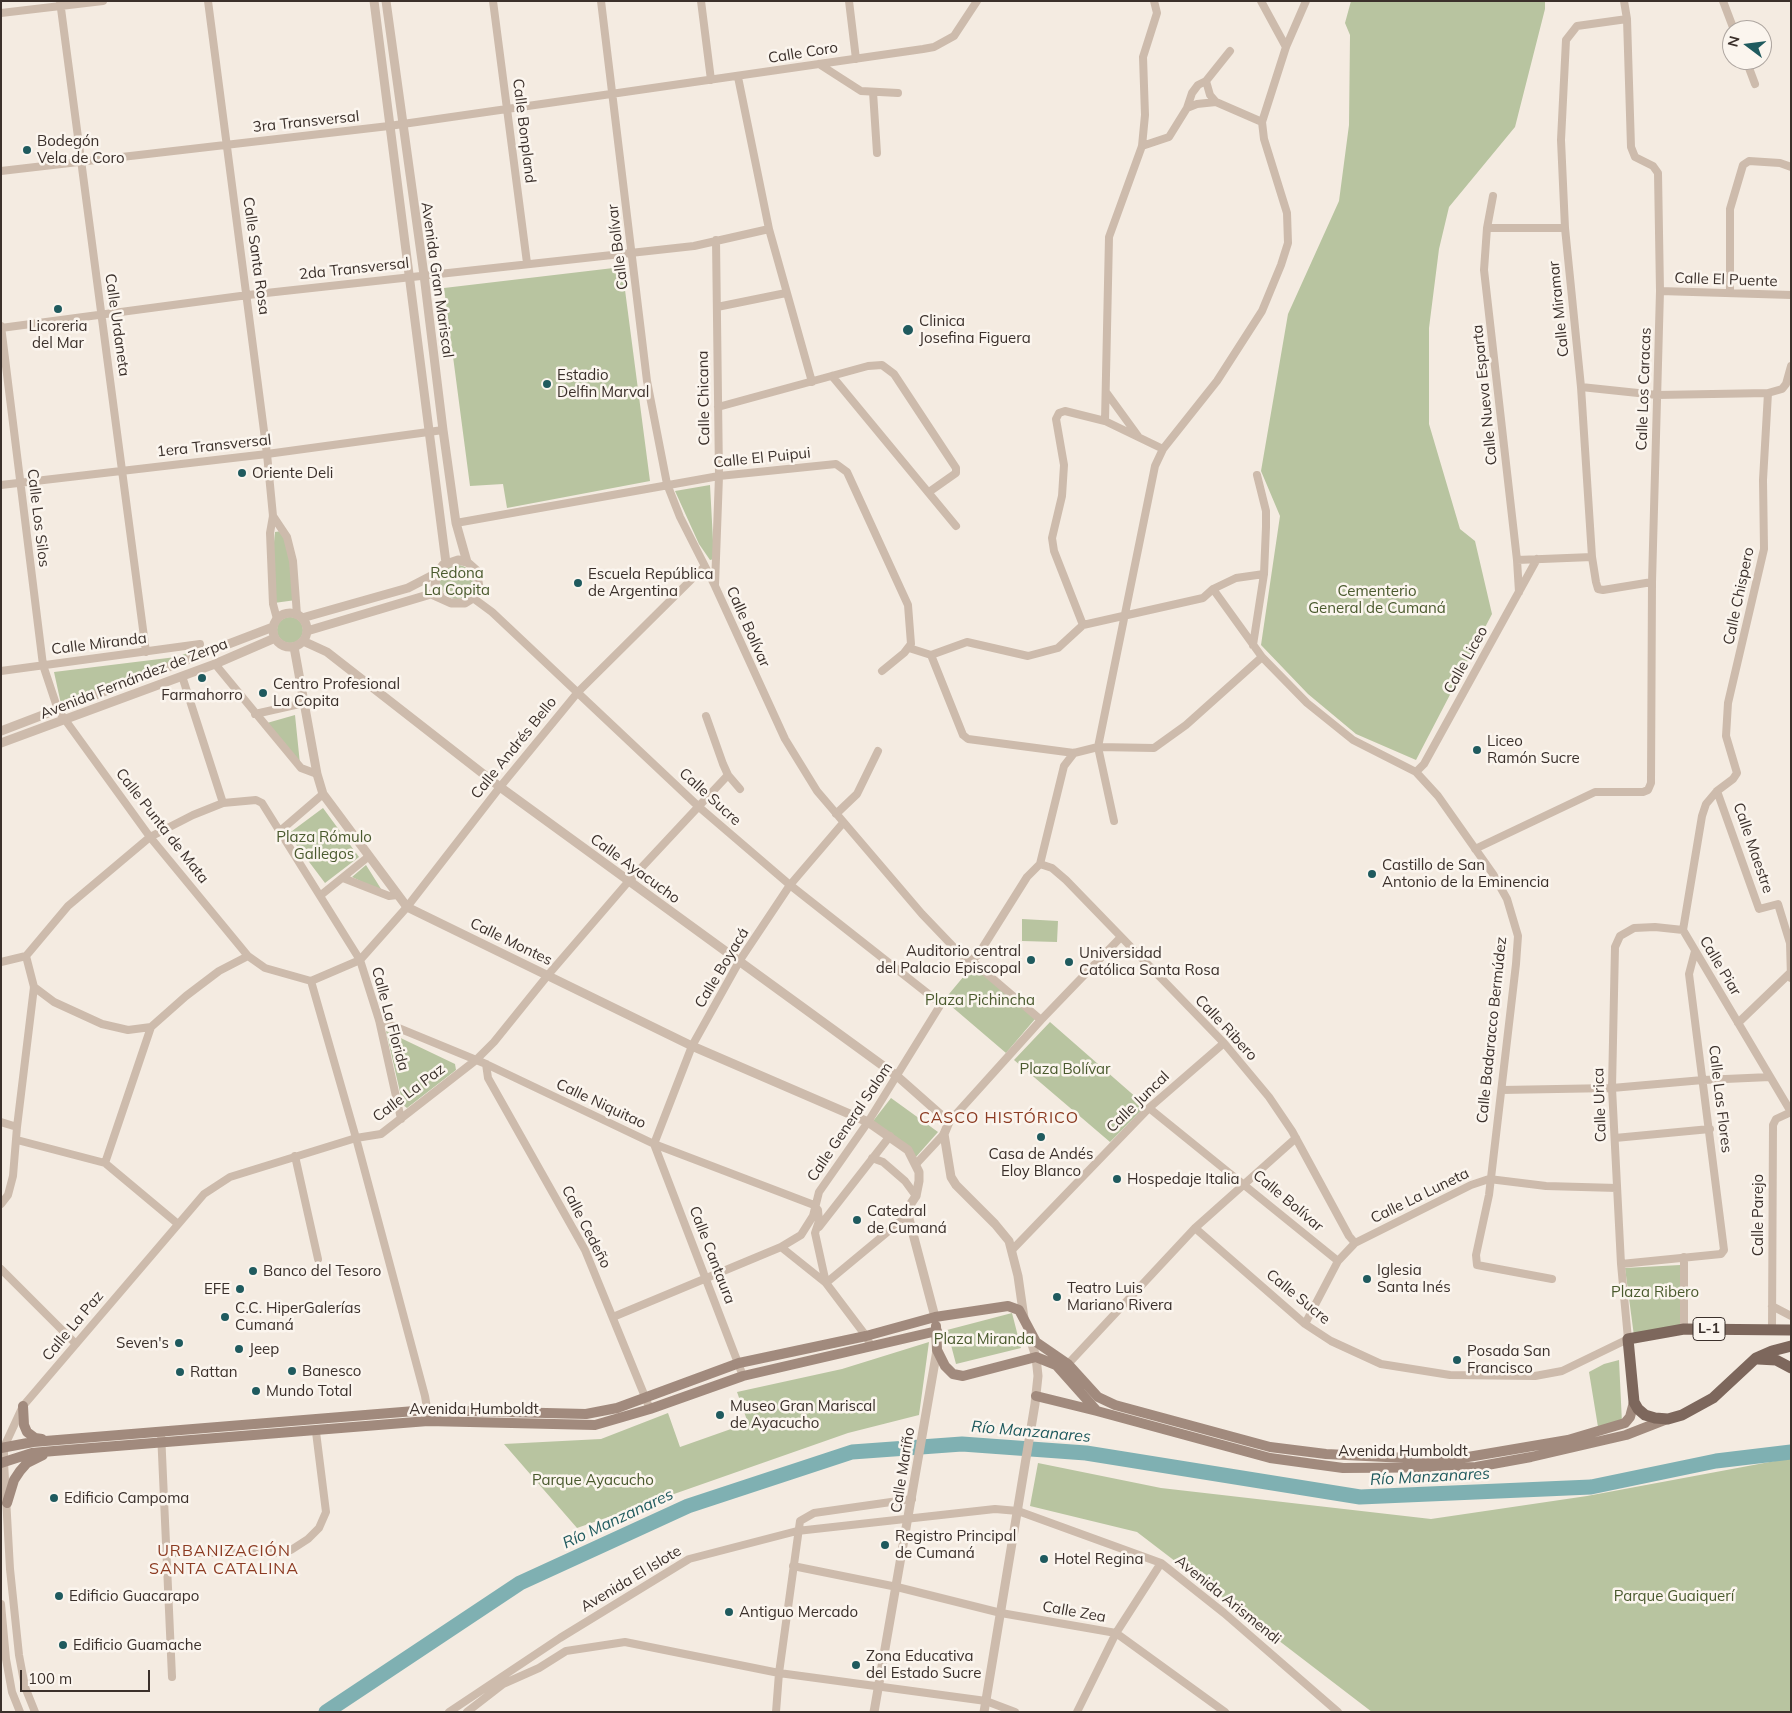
<!DOCTYPE html>
<html>
<head>
<meta charset="utf-8">
<style>
  body { margin:0 }
  #map { position:relative; width:1792px; height:1713px; overflow:hidden; background:#f4ebe1; font-family:Mulish,sans-serif }
  canvas { display:block }
  .frame { position:absolute; inset:0; border:2px solid #3b302b; pointer-events:none }
  .north { position:absolute; left:1722px; top:20px; width:50px; height:50px; box-sizing:border-box; background:#fbf5ee; border:1px solid #aea6a0; border-radius:50%; rotate:285deg; font-size:14px; font-weight:700; line-height:20px; text-align:center; color:#3b302b }
  .north::after { content:''; display:block; margin:auto; width:18px; height:22px; background:#1f5a5e; clip-path:polygon(50% 0,100% 100%,50% 72%,0 100%) }
  .scale { position:absolute; left:20px; top:1670px; width:130px; height:22px; box-sizing:border-box; border:2px solid #3b302b; border-top:0; padding-left:6px; font-size:15px; line-height:18px; white-space:nowrap; color:#3b302b; -webkit-text-stroke:4px #fbf5ee; paint-order:stroke }
</style>
</head>
<body>
<div id="map">
<canvas width="1792" height="1713"></canvas>
<div class="frame"></div>
<div class="north">N</div>
<div class="scale">100 m</div>
</div>
<script>
const c = document.querySelector('canvas').getContext('2d');
c.lineJoin = 'round';
function fillPath(path, color) {
  c.fillStyle = color;
  c.fill(path, 'evenodd');
}
function poly(rows) {
  const path = new Path2D();
  for (const r of rows) {
    if (r.length === 3) {
      path.moveTo(r[0] + r[2], r[1]);
      path.arc(r[0], r[1], r[2], 0, 2 * Math.PI);
      continue;
    }
    path.moveTo(r[0], r[1]);
    for (let i = 2; i < r.length; i += 2) path.lineTo(r[i], r[i + 1]);
  }
  return path;
}
function trace(path, color, width, dash) {
  c.strokeStyle = color;
  c.lineWidth = width;
  c.lineCap = dash ? 'butt' : 'round';
  c.setLineDash(dash || []);
  c.stroke(path);
}
function write(font, color, halo, rows, align = 'center') {
  c.font = font + ' Mulish,sans-serif';
  c.lineWidth = 5;
  c.setLineDash([]);
  c.textBaseline = 'middle';
  c.strokeStyle = halo;
  c.fillStyle = color;
  for (const [text, x, y, turn = 0] of rows) {
    c.save();
    c.translate(x, y);
    c.rotate((+turn || 0) * Math.PI / 180);
    c.textAlign = isNaN(turn) ? turn : align;
    if (halo) c.strokeText(text, 0, 0);
    c.fillText(text, 0, 0);
    c.restore();
  }
}
const green = poly([
  [1351,1,1545,1,1545,9,1515,127,1449,207,1439,249,1429,328,1429,424,1460,529,1475,541,1492,614,1416,760,1356,734,1308,694,1261,645,1280,516,1261,471,1288,314,1339,201,1349,125,1350,35,1345,23],
  [622,267,650,481,507,508,503,484,470,486,444,288],
  [710,485,714,559,710,560,699,544,675,491],
  [282,531,290,559,296,600,274,603,274,542,275,532],
  [457,582,17],
  [290,630,13],
  [208,646,210,653,61,704,54,672,176,657],
  [295,715,300,764,267,723],
  [323,808,359,857,325,883,288,834],
  [366,865,383,892,352,877],
  [1022,919,1058,921,1057,942,1022,941],
  [974,964,1035,1019,1006,1053,944,1000],
  [1050,1022,1146,1106,1110,1142,1014,1060],
  [386,1031,455,1064,456,1070,407,1108,403,1105],
  [891,1098,938,1132,915,1158,870,1125],
  [1680,1265,1680,1327,1634,1336,1625,1268],
  [1012,1313,1021,1348,956,1364,947,1330],
  [929,1342,919,1415,848,1433,577,1528,504,1444,601,1439,668,1413,680,1447,748,1423,737,1392,842,1369],
  [1619,1360,1622,1423,1598,1427,1589,1372,1604,1364],
  [1791,1458,1791,1712,1372,1712,1137,1532,1030,1506,1038,1463,1161,1488,1431,1519,1587,1496]
]);
const river = poly([
  [326,1712,520,1583,688,1506,852,1452,962,1444,1086,1453,1360,1497,1591,1487,1716,1461,1791,1452]
]);
const minor = poly([
  [60,1,146,652],
  [208,1,267,454,273,516,270,533,273,604,277,619],
  [493,1,527,263],
  [601,1,647,381,667,484,680,517,715,586,785,739,817,791,922,914,967,961,971,960,1041,1020],
  [701,1,711,80],
  [849,1,856,59],
  [1261,1,1286,47],
  [1723,1,1734,30],
  [1,13,103,1],
  [1627,19,1577,26,1566,40,1561,140,1565,228,1581,387,1592,557,1596,582,1598,589,1603,590,1652,582],
  [1746,60,1755,84],
  [819,64,861,91,898,93],
  [738,77,769,229,812,382],
  [1206,81,1210,95,1216,102],
  [873,92,877,153],
  [1187,108,1192,93,1198,85,1206,81,1230,51],
  [1142,146,1169,137,1187,108,1197,104,1216,102,1262,122],
  [1,171,389,126,923,49,934,47,954,36,977,1],
  [1493,196,1487,228,1484,270,1517,560,1519,592],
  [1487,228,1565,228],
  [1660,291,1791,295],
  [1730,293,1730,209,1743,165,1749,161,1780,163,1791,167],
  [717,307,786,293],
  [1,326,43,665,58,710,150,837,248,956],
  [1,328,248,295,694,246,769,229],
  [832,376,956,526],
  [1581,387,1657,395,1768,393,1782,389,1786,384,1791,366],
  [1106,392,1138,436],
  [1768,393,1763,480,1764,549,1728,703,1726,736,1737,773,1733,779,1717,791,1706,804,1702,816,1683,930,1791,1112],
  [718,407,868,366,882,365,894,374,956,468,956,473,929,492],
  [1105,421,1109,237,1142,146,1145,115,1143,57,1157,13,1154,1],
  [1,485,267,454,443,430],
  [273,516,287,537,293,561,297,615],
  [456,523,719,476,836,464,847,472,908,605,911,644,904,653,882,671],
  [1517,560,1592,557],
  [715,585,719,476,716,240],
  [1213,589,1262,657,1307,703,1353,740,1416,772,1438,796,1493,874,1507,899,1518,936,1516,964,1489,1195,1476,1255,1477,1265,1552,1279],
  [473,598,492,612,699,807,790,885,941,1004,868,1122,819,1192,813,1216,801,1235,781,1247,613,1317],
  [1083,625,1054,551,1052,538,1062,496,1064,465,1056,419,1059,413,1065,411,1105,421,1163,449],
  [1253,645,1264,574,1266,527,1266,511,1257,475],
  [909,648,931,655,967,642,1028,656,1058,648,1083,625,1203,598,1213,589,1236,578,1264,574],
  [931,655,963,735,968,739,1074,753,1098,747,1154,748,1186,725,1262,657],
  [215,664,301,768,317,774],
  [1,671,200,644],
  [182,676,223,803],
  [255,714,304,703],
  [706,716,723,764,728,775,740,789],
  [1416,772,1424,764,1537,559],
  [1717,791,1759,909,1778,904,1790,943,1791,978],
  [836,814,857,794,878,751],
  [1114,821,1098,747,1155,466,1163,449,1217,381,1262,311,1281,265,1288,243,1287,213,1264,139,1262,122,1286,47,1306,1],
  [280,831,323,794],
  [1475,849,1595,792,1643,792,1648,790,1651,783,1652,582,1660,291,1658,173,1653,166,1635,157,1631,147,1627,19,1624,1],
  [1040,864,1052,868,1066,880,1224,1043,1269,1097,1292,1131,1349,1236,1355,1243],
  [343,878,389,896,397,895],
  [321,895,368,857],
  [971,960,978,955,1027,877,1040,864,1064,766,1074,753],
  [1,962,26,956,68,906,150,837,193,815,223,803,256,800,262,803,360,960,379,1020,401,1119],
  [311,981,356,1138,425,1396,428,1414],
  [34,987,54,1002,102,1024,128,1030,151,1027],
  [379,1020,486,1064,654,1144,814,1205,818,1210,819,1221,815,1233,826,1283,908,1215],
  [1738,1023,1790,973],
  [486,1064,488,1078,585,1250,650,1409],
  [1502,1090,1612,1088,1703,1080,1770,1077],
  [1149,1108,1338,1261],
  [1,1122,17,1127],
  [949,1122,1041,1020,1120,938],
  [1615,1138,1710,1129],
  [17,1140,105,1163,178,1224],
  [295,1156,318,1259],
  [872,1158,883,1162,890,1168,905,1181,916,1196],
  [105,1163,151,1027,186,996,219,971,248,956,265,968,311,981,360,960,407,907,500,787,578,692,704,567],
  [916,1164,944,1134],
  [1,1204,8,1195,13,1176,17,1127,34,987,26,956],
  [819,1227,890,1136],
  [1195,1228,1305,1324,1331,1341,1381,1364,1450,1375,1535,1376,1562,1371,1628,1339,1621,1264,1612,1088,1615,947,1620,936,1634,928,1655,927,1683,930],
  [781,1247,826,1283,866,1336,871,1346],
  [1012,1250,1149,1108,1224,1043],
  [1684,1257,1684,1329],
  [1621,1264,1721,1254,1724,1250,1689,974,1695,951],
  [1,1269,76,1344],
  [1772,1306,1791,1316],
  [1305,1324,1338,1261,1355,1243,1471,1185,1489,1179,1546,1186,1617,1188],
  [1772,1329,1773,1125,1776,1119,1791,1112],
  [1068,1364,1195,1228,1296,1138],
  [743,1376,654,1144,692,1046,740,960,790,885,843,823],
  [161,1432,172,1677],
  [165,1553,274,1553,291,1550,308,1539,319,1528,326,1512,316,1432],
  [793,1566,897,1587,1001,1613,1116,1633,1225,1712],
  [1,1604,6,1659,12,1692,20,1712],
  [35,1712,25,1687,19,1655,10,1569,4,1462,4,1447,23,1406,204,1194,230,1177,356,1138,381,1134,476,1060,494,1042,548,975,628,882,728,775],
  [449,1712,560,1638,689,1559,797,1531,995,1509,1018,1511,1161,1563,1224,1613,1338,1712],
  [467,1712,503,1684,539,1668,566,1651,625,1642,779,1673,986,1701,1015,1712],
  [776,1712,779,1673,800,1521,814,1513,912,1499],
  [1077,1712,1116,1633,1161,1563]
]);
const tertiary = poly([
  [374,1,446,563],
  [386,1,424,275,443,430,456,523,467,562],
  [290,630,17],
  [302,618,408,588,437,573],
  [307,631,431,594,451,603,465,603,473,598,479,587,476,570,467,562,458,560,443,565,437,573,435,585,440,596],
  [303,641,327,652,500,787,897,1076,949,1122,944,1134,951,1177,956,1185,995,1224,1009,1241,1018,1276,1024,1318],
  [294,647,317,774,323,794,407,907,692,1046,868,1122,908,1150,919,1172,919,1181,916,1196,910,1205,908,1215,935,1317],
  [1,731,273,627],
  [1,743,215,664,275,638],
  [874,1712,937,1350],
  [984,1712,1035,1404,1038,1376,1036,1357,1029,1335]
]);
const secondary = poly([
  [936,1326,937,1350,945,1366,953,1374,963,1376,1036,1357,1056,1365,1097,1411,1270,1458,1343,1468,1476,1467,1531,1457,1626,1435,1667,1419],
  [1036,1396,1097,1411],
  [23,1406,24,1425,27,1432,35,1438,42,1439],
  [1,1448,33,1442,427,1410,586,1414,617,1408,739,1363,866,1336,935,1317,1008,1306,1019,1310,1036,1342,1068,1364,1098,1397,1115,1405,1270,1447,1326,1454,1386,1457,1435,1459,1468,1457,1568,1440,1625,1423,1630,1417,1634,1402],
  [1,1463,32,1453,54,1451,428,1421,595,1425,650,1409,743,1376,937,1331],
  [7,1503,14,1480,20,1471,27,1463,43,1455]
]);
const primary = poly([
  [1791,1330,1684,1329,1628,1339,1634,1402,1638,1409,1645,1415,1655,1418,1668,1419,1682,1415,1713,1398,1756,1358,1772,1351,1791,1346],
  [1758,1359,1776,1360,1791,1368]
]);
const markers = [
  [27,150,5,"#1f5a5e"],
  [58,309,5,"#1f5a5e"],
  [908,330,6,"#1f5a5e"],
  [547,384,5,"#1f5a5e"],
  [242,473,5,"#1f5a5e"],
  [578,583,5,"#1f5a5e"],
  [202,678,5,"#1f5a5e"],
  [263,693,5,"#1f5a5e"],
  [1477,750,5,"#1f5a5e"],
  [1372,874,5,"#1f5a5e"],
  [1031,960,5,"#1f5a5e"],
  [1069,962,5,"#1f5a5e"],
  [1041,1137,5,"#1f5a5e"],
  [1117,1179,5,"#1f5a5e"],
  [857,1220,5,"#1f5a5e"],
  [253,1271,5,"#1f5a5e"],
  [1367,1279,5,"#1f5a5e"],
  [240,1289,5,"#1f5a5e"],
  [1057,1297,5,"#1f5a5e"],
  [225,1317,5,"#1f5a5e"],
  [179,1343,5,"#1f5a5e"],
  [239,1349,5,"#1f5a5e"],
  [1457,1360,5,"#1f5a5e"],
  [292,1371,5,"#1f5a5e"],
  [180,1372,5,"#1f5a5e"],
  [256,1391,5,"#1f5a5e"],
  [720,1415,5,"#1f5a5e"],
  [54,1498,5,"#1f5a5e"],
  [885,1545,5,"#1f5a5e"],
  [1044,1559,5,"#1f5a5e"],
  [59,1596,5,"#1f5a5e"],
  [729,1612,5,"#1f5a5e"],
  [63,1645,5,"#1f5a5e"],
  [856,1665,5,"#1f5a5e"]
];
const shields = [
  [1709,1329,32]
];
const shieldNames = [
  ["L-1",1709,1329]
];
const streetNames = [
  ["Calle Coro",803,53,-9],
  ["3ra Transversal",306,122,-6],
  ["Calle Bonpland",524,131,83],
  ["Calle Bolívar",618,247,-97],
  ["Calle Santa Rosa",256,256,82],
  ["2da Transversal",354,269,-6],
  ["Avenida Gran Mariscal",437,280,82],
  ["Calle El Puente",1726,280,2],
  ["Calle Miramar",1559,309,-96],
  ["Calle Urdaneta",117,325,82],
  ["Calle Los Caracas",1644,389,-88],
  ["Calle Nueva Esparta",1485,395,-96],
  ["Calle Chicana",704,398,-91],
  ["1era Transversal",214,446,-6],
  ["Calle El Puipui",762,458,-6],
  ["Calle Los Silos",38,518,83],
  ["Calle Chispero",1739,596,-78],
  ["Calle Bolívar",748,627,66],
  ["Calle Miranda",99,644,-7],
  ["Calle Liceo",1466,660,-61],
  ["Avenida Fernández de Zerpa",134,679,-21],
  ["Calle Andrés Bello",514,748,-51],
  ["Calle Sucre",710,797,42],
  ["Calle Punta de Mata",162,826,52],
  ["Calle Maestre",1753,848,71],
  ["Calle Ayacucho",635,869,36],
  ["Calle Montes",511,942,26],
  ["Calle Piar",1720,966,59],
  ["Calle Boyacá",722,968,-59],
  ["Calle La Florida",390,1019,75],
  ["Calle Ribero",1226,1028,47],
  ["Calle Badaracco Bermúdez",1492,1030,-84],
  ["Calle La Paz",409,1093,-37],
  ["Calle Las Flores",1720,1099,83],
  ["Calle Juncal",1138,1102,-44],
  ["Calle Niquitao",601,1104,25],
  ["Calle Urica",1600,1105,-92],
  ["Calle General Salom",850,1122,-56],
  ["Calle La Luneta",1420,1196,-26],
  ["Calle Bolívar",1288,1201,40],
  ["Calle Parejo",1758,1215,-90],
  ["Calle Cedeño",586,1227,63],
  ["Calle Cantaura",712,1255,69],
  ["Calle Sucre",1298,1297,39],
  ["Calle La Paz",73,1326,-50],
  ["Avenida Humboldt",474,1409],
  ["Avenida Humboldt",1403,1451],
  ["Calle Mariño",903,1470,-81],
  ["Avenida El Islote",631,1579,-31],
  ["Avenida Arismendi",1228,1600,39],
  ["Calle Zea",1074,1612,10]
];
const poiNames = [
  ["Bodegón",37,141],
  ["Vela de Coro",37,158],
  ["Clinica",919,321],
  ["Josefina Figuera",919,338],
  ["Licoreria",58,326,"center"],
  ["del Mar",58,343,"center"],
  ["Estadio",557,375],
  ["Delfin Marval",557,392],
  ["Oriente Deli",252,473],
  ["Escuela República",588,574],
  ["de Argentina",588,591],
  ["Centro Profesional",273,684],
  ["La Copita",273,701],
  ["Farmahorro",202,695,"center"],
  ["Liceo",1487,741],
  ["Ramón Sucre",1487,758],
  ["Castillo de San",1382,865],
  ["Antonio de la Eminencia",1382,882],
  ["Auditorio central",1021,951,"right"],
  ["del Palacio Episcopal",1021,968,"right"],
  ["Universidad",1079,953],
  ["Católica Santa Rosa",1079,970],
  ["Casa de Andés",1041,1154,"center"],
  ["Eloy Blanco",1041,1171,"center"],
  ["Hospedaje Italia",1127,1179],
  ["Catedral",867,1211],
  ["de Cumaná",867,1228],
  ["Iglesia",1377,1270],
  ["Santa Inés",1377,1287],
  ["Banco del Tesoro",263,1271],
  ["Teatro Luis",1067,1288],
  ["Mariano Rivera",1067,1305],
  ["EFE",230,1289,"right"],
  ["C.C. HiperGalerías",235,1308],
  ["Cumaná",235,1325],
  ["Seven's",169,1343,"right"],
  ["Jeep",249,1349],
  ["Posada San",1467,1351],
  ["Francisco",1467,1368],
  ["Banesco",302,1371],
  ["Rattan",190,1372],
  ["Mundo Total",266,1391],
  ["Museo Gran Mariscal",730,1406],
  ["de Ayacucho",730,1423],
  ["Edificio Campoma",64,1498],
  ["Registro Principal",895,1536],
  ["de Cumaná",895,1553],
  ["Hotel Regina",1054,1559],
  ["Edificio Guacarapo",69,1596],
  ["Antiguo Mercado",739,1612],
  ["Edificio Guamache",73,1645],
  ["Zona Educativa",866,1656],
  ["del Estado Sucre",866,1673]
];
const parkNames = [
  ["Redona",457,573],
  ["La Copita",457,590],
  ["Cementerio",1377,591],
  ["General de Cumaná",1377,608],
  ["Plaza Rómulo",324,837],
  ["Gallegos",324,854],
  ["Plaza Pichincha",980,1000],
  ["Plaza Bolívar",1065,1069],
  ["Plaza Ribero",1655,1292],
  ["Plaza Miranda",984,1339],
  ["Parque Ayacucho",593,1480],
  ["Parque Guaiquerí",1674,1596]
];
const neighbourhoodNames = [
  ["CASCO HISTÓRICO",999,1118],
  ["URBANIZACIÓN",224,1551],
  ["SANTA CATALINA",224,1569]
];
const waterNames = [
  ["Río Manzanares",1031,1432,5],
  ["Río Manzanares",1430,1477,-3],
  ["Río Manzanares",618,1519,-25]
];
fillPath(green, '#b8c4a0');
trace(river, '#7fb0b2', 15);
trace(minor, '#cdbbac', 8);
trace(tertiary, '#cdbbac', 9);
trace(secondary, '#a18a7d', 10);
trace(primary, '#7d675c', 11);
for (const [x, y, r, color] of markers) {
  const dot = new Path2D();
  dot.arc(x, y, r, 0, 2 * Math.PI);
  c.fillStyle = color;
  c.fill(dot);
  trace(dot, '#fbf5ee', 2);
}
for (const [x, y, w] of shields) {
  const box = new Path2D();
  box.roundRect(x - w / 2, y - 11.5, w, 23, 4);
  c.fillStyle = '#fbf5ee';
  c.fill(box);
  trace(box, '#3b302b', 1);
}
write('bold 14px', '#3b302b', null, shieldNames);
write('15px', '#3b302b', '#fbf5ee', streetNames);
write('15px', '#3b302b', '#fbf5ee', poiNames, 'left');
write('15px', '#4a5a2e', '#fbf5ee', parkNames);
c.letterSpacing = '1px';
write('16px', '#8c3b22', '#fbf5ee', neighbourhoodNames);
c.letterSpacing = '0px';
write('italic 16px', '#1f5a5e', '#fbf5ee', waterNames);
</script>
</body>
</html>
